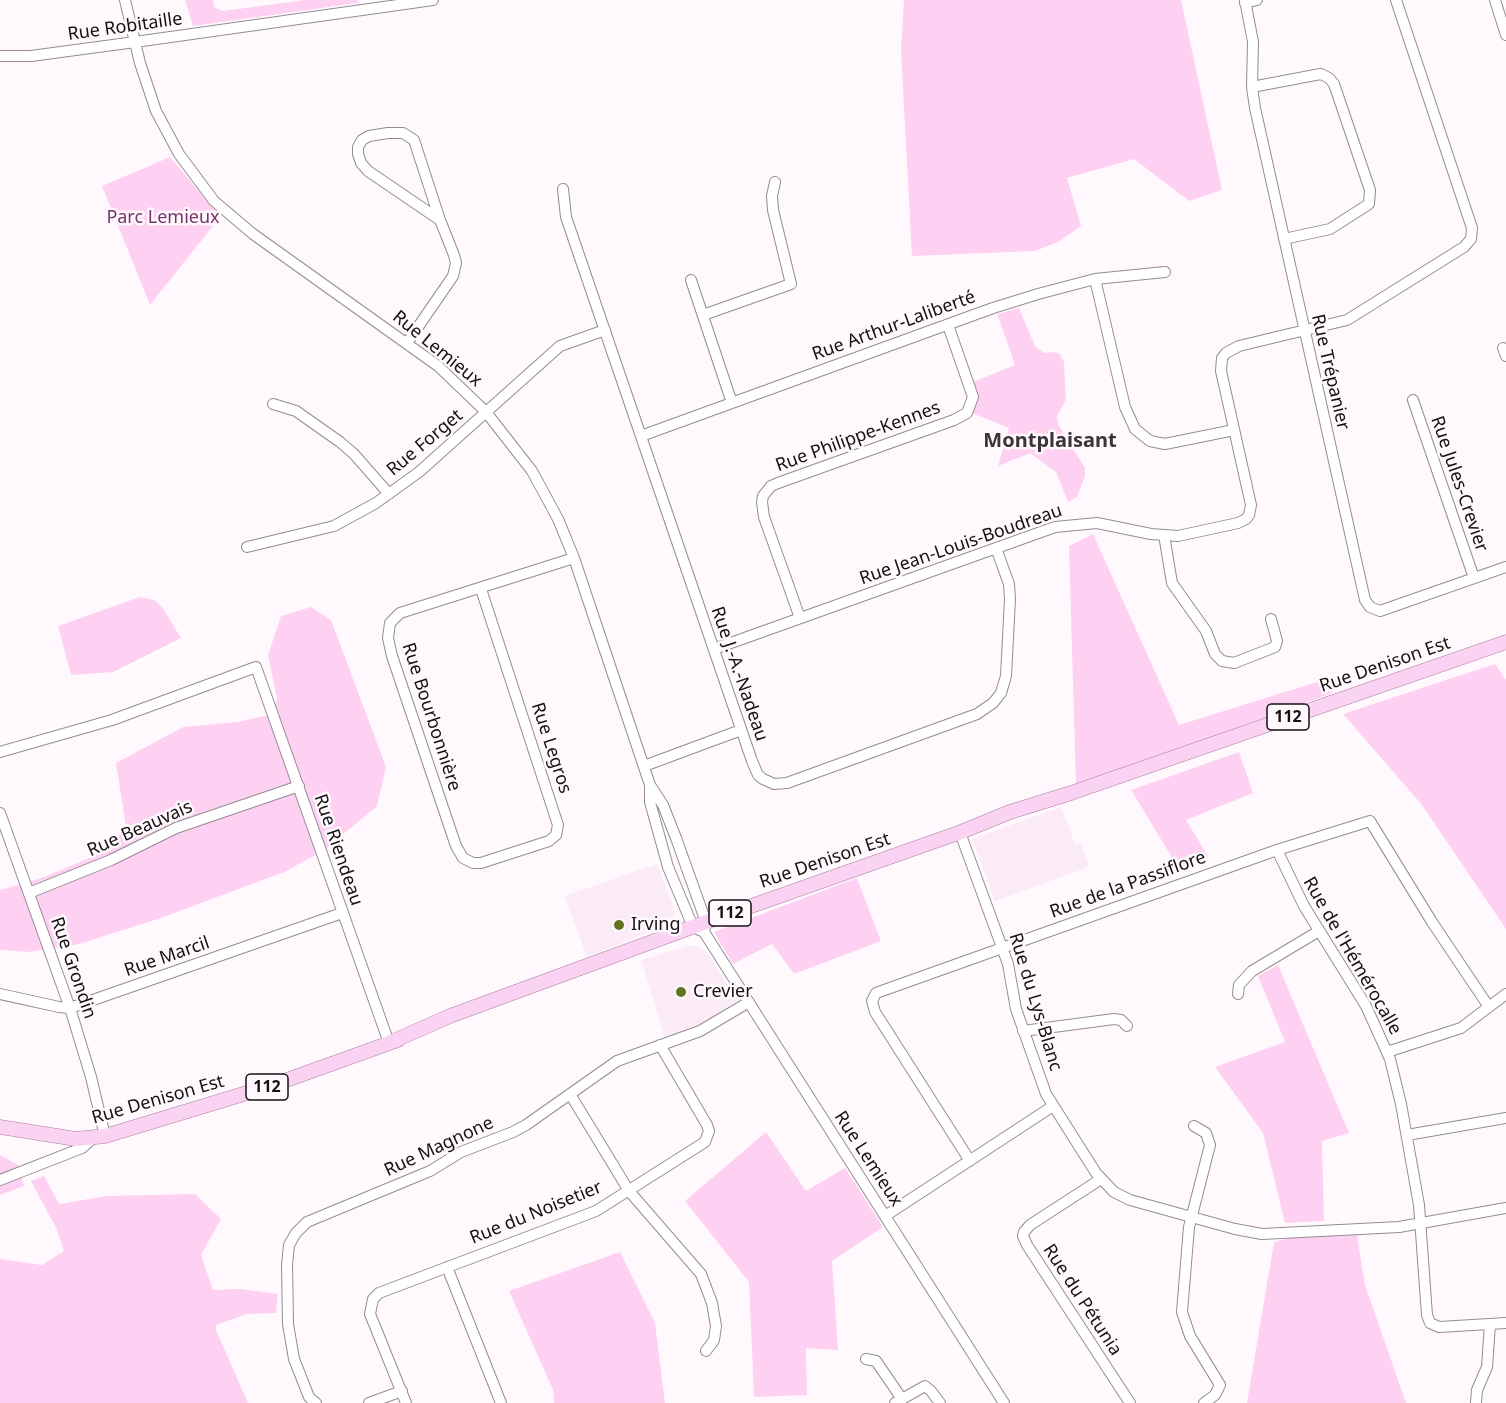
<!DOCTYPE html>
<html>
<head>
<meta charset="utf-8">
<style>
  body { margin:0 }
  canvas { display:block; background:#fff9fd }
</style>
</head>
<body>
<canvas width="1506" height="1403"></canvas>
<script>
const c = document.querySelector('canvas').getContext('2d');
c.lineJoin = 'round';
function fillPath(path, color) {
  c.fillStyle = color;
  c.fill(path, 'evenodd');
}
function poly(rows) {
  const path = new Path2D();
  for (const r of rows) {
    path.moveTo(r[0], r[1]);
    for (let i = 2; i < r.length; i += 2) path.lineTo(r[i], r[i + 1]);
  }
  return path;
}
function trace(path, color, width, dash) {
  c.strokeStyle = color;
  c.lineWidth = width;
  c.lineCap = dash ? 'butt' : 'round';
  c.setLineDash(dash || []);
  c.stroke(path);
}
function write(font, color, halo, rows, align = 'center') {
  c.font = font + ' "Noto Sans",sans-serif';
  c.lineWidth = 5;
  c.setLineDash([]);
  c.textBaseline = 'middle';
  c.strokeStyle = halo;
  c.fillStyle = color;
  for (const [text, x, y, turn = 0] of rows) {
    c.save();
    c.translate(x, y);
    c.rotate((+turn || 0) * Math.PI / 180);
    c.textAlign = isNaN(turn) ? turn : align;
    if (halo) c.strokeText(text, 0, 0);
    c.fillText(text, 0, 0);
    c.restore();
  }
}
const built = poly([
  [1061,807,1075,844,1081,843,1089,867,995,901,972,839],
  [657,864,675,912,672,923,587,957,564,896],
  [692,945,705,950,738,1000,706,1022,665,1038,641,960]
]);
const green = poly([
  [185,0,213,0,214,7,223,11,305,0,358,0,358,3,193,26],
  [904,0,1181,0,1222,190,1189,201,1134,159,1067,178,1081,226,1058,242,1035,251,912,256,901,51],
  [170,157,220,217,150,305,102,186],
  [1019,308,1035,346,1044,353,1055,352,1060,354,1064,362,1066,400,1057,416,1058,424,1085,468,1085,476,1077,497,1068,502,1056,472,1030,453,998,466,1009,428,972,413,976,401,973,382,1015,365,997,314],
  [1093,534,1179,725,1333,677,1332,693,1010,812,1076,787,1069,546],
  [140,597,154,600,162,607,181,638,113,672,71,675,58,626],
  [311,607,331,620,386,767,377,806,323,851,284,872,158,919,79,944,29,952,0,950,0,890,42,878,106,851,126,827,116,763,183,727,238,722,273,714,277,699,268,655,281,616],
  [1495,664,1506,680,1506,929,1422,805,1343,714],
  [1239,752,1253,793,1186,820,1209,858,1179,869,1131,790],
  [857,878,881,941,794,974,772,944,733,964,714,932],
  [1278,965,1349,1133,1322,1141,1324,1221,1285,1223,1263,1133,1215,1067,1285,1042,1258,976],
  [766,1132,806,1191,845,1168,883,1227,832,1261,838,1350,806,1348,807,1395,754,1397,749,1282,685,1201],
  [0,1155,18,1165,24,1186,0,1195],
  [44,1176,59,1204,107,1196,195,1194,221,1219,201,1255,213,1290,240,1289,278,1294,276,1313,247,1314,216,1325,216,1330,248,1403,0,1403,0,1259,42,1265,64,1251,56,1228,31,1181],
  [1357,1235,1365,1285,1406,1403,1247,1403,1274,1242,1289,1238],
  [620,1252,655,1323,665,1403,554,1403,553,1390,509,1291]
]);
const minor = poly([
  [125,0,140,63,156,111,179,154,214,201,253,234,438,366,486,412,532,471,558,519,574,558,650,785,663,805,676,838,706,922,704,932],
  [1245,0,1253,42,1252,87,1255,108,1365,600,1370,607,1380,611,1506,567],
  [1495,0,1506,35],
  [1245,3,1257,0],
  [0,56,31,56,135,42,433,0],
  [1252,87,1315,75,1321,74,1329,78,1334,84,1370,190,1369,204,1330,229,1284,239],
  [563,189,566,217,752,761,758,775,763,779,774,784,787,783,977,714,993,703,1001,693,1006,676,1010,599,1009,584,996,548],
  [1095,279,1125,407,1135,429,1150,441,1165,444,1234,430],
  [691,280,732,403],
  [703,315,791,284,773,210,772,196,775,182],
  [407,343,453,276,456,263,454,255,440,220,414,140,403,133,388,133,369,136,362,140,358,147,358,154,361,163,368,171,440,220],
  [1503,348,1506,356],
  [1413,400,1474,578],
  [273,404,296,411,340,442,354,454,389,494],
  [641,436,993,308,1038,294,1095,279,1165,272],
  [1164,535,1172,583,1206,631,1215,654,1222,661,1234,663,1275,647,1277,641,1271,619],
  [247,547,334,526,376,503,419,472,560,346,605,330],
  [481,589,558,825,556,835,549,841,481,863,473,863,463,858,456,846,392,656,388,638,390,623,400,613,574,558],
  [800,618,764,517,762,502,763,496,771,486,778,483,954,420,967,413,973,397,948,325],
  [714,649,1055,527,1097,523,1151,534,1178,536,1238,523,1246,519,1249,515,1251,505,1221,371,1222,358,1226,353,1239,346,1347,320,1464,247,1471,239,1472,228,1396,0],
  [0,752,112,720,256,667,389,1043],
  [644,766,741,730],
  [650,786,650,802,668,867,693,927,704,932,1004,1403],
  [0,813,70,1008,91,1077,105,1136],
  [962,838,1008,964,1016,1009,1046,1094,1096,1173,1114,1192,1130,1200,1235,1229,1262,1234,1399,1227,1506,1208],
  [1277,850,1304,906,1366,1006,1390,1059,1401,1104,1419,1205,1427,1315,1430,1323,1439,1327,1506,1323],
  [29,893,111,860,176,828,299,786],
  [0,994,59,1007,70,1008,342,913],
  [1238,994,1239,985,1252,971,1319,931],
  [1023,1031,1114,1019,1121,1020,1127,1026],
  [1387,1052,1461,1028,1506,994],
  [570,1094,629,1191,701,1274,712,1303,716,1326,714,1340,706,1351],
  [1194,1126,1206,1133,1210,1145,1189,1227,1182,1312,1190,1336,1220,1385,1215,1395,1204,1403],
  [1407,1135,1506,1118],
  [970,1161,875,1012,872,1001,876,993,1277,850,1370,821,1432,922,1489,1007],
  [1101,1179,1030,1225,1024,1232,1023,1236,1027,1245,1130,1403],
  [0,1180,82,1148,92,1139],
  [885,1216,1053,1106],
  [447,1267,501,1403],
  [866,1359,876,1361,902,1399],
  [316,1403,309,1397,294,1359,288,1324,287,1265,289,1245,296,1233,307,1222,430,1171,461,1152,513,1132,526,1125,617,1061,700,1031,749,1002],
  [369,1403,402,1391],
  [406,1403,370,1314,373,1299,379,1293,596,1211,705,1142,709,1131,707,1125,660,1045],
  [895,1403,925,1386,931,1391,940,1403],
  [1476,1403,1477,1390,1487,1367,1490,1324]
]);
const major = poly([
  [389,1043,450,1016,706,922,961,832,1010,812,1071,793,1506,642],
  [0,1127,76,1139,105,1136,270,1086,398,1040]
]);
const markers = [
  [619,925,6,"#627321"],
  [681,992,6,"#627321"]
];
const shields = [
  [1288,717,42],
  [730,913,42],
  [267,1087,42]
];
const shieldNames = [
  ["112",1288,717],
  ["112",730,913],
  ["112",267,1087]
];
const streetNames = [
  ["Rue Robitaille",125,27,-8],
  ["Rue Arthur-Laliberté",894,326,-20],
  ["Rue Lemieux",437,349,39],
  ["Rue Trépanier",1330,372,77],
  ["Rue Philippe-Kennes",858,437,-20],
  ["Rue Forget",425,443,-40],
  ["Rue Jules-Crevier",1459,484,71],
  ["Rue Jean-Louis-Boudreau",961,545,-19],
  ["Rue Denison Est",1385,665,-19],
  ["Rue J.-A.-Nadeau",739,674,71],
  ["Rue Bourbonnière",431,717,72],
  ["Rue Legros",551,748,72],
  ["Rue Beauvais",140,829,-24],
  ["Rue Riendeau",338,850,71],
  ["Rue Denison Est",825,861,-19],
  ["Rue de la Passiflore",1128,885,-20],
  ["Rue de l'Hémérocalle",1352,956,60],
  ["Rue Marcil",167,957,-19],
  ["Rue Grondin",73,968,71],
  ["Rue du Lys-Blanc",1035,1002,73],
  ["Rue Denison Est",158,1100,-16],
  ["Rue Magnone",439,1147,-25],
  ["Rue Lemieux",868,1159,57],
  ["Rue du Noisetier",536,1213,-22],
  ["Rue du Pétunia",1082,1300,57]
];
const parkNames = [
  ["Parc Lemieux",163,218]
];
const poiNames = [
  ["Irving",631,925],
  ["Crevier",693,992]
];
const neighbourhoodNames = [
  ["Montplaisant",1050,441]
];
fillPath(built, '#fbebf7');
fillPath(green, '#fed1f3');
trace(minor, '#948c92', 12);
trace(major, '#a87c9e', 15);
trace(minor, '#fff', 10);
trace(major, '#fbd3f2', 14);
for (const [x, y, r, color] of markers) {
  const dot = new Path2D();
  dot.arc(x, y, r, 0, 2 * Math.PI);
  c.fillStyle = color;
  c.fill(dot);
  trace(dot, '#fff9fd', 2);
}
for (const [x, y, w] of shields) {
  const box = new Path2D();
  box.roundRect(x - w / 2, y - 13, w, 26, 4.5);
  c.fillStyle = '#fff9fd';
  c.fill(box);
  trace(box, '#141113', 1.5);
}
write('bold 16px', '#141113', null, shieldNames);
write('18px', '#141113', '#fff9fd', streetNames);
write('18px', '#76346a', '#fff9fd', parkNames);
write('18px', '#141113', '#fff9fd', poiNames, 'left');
write('bold 20px', '#3b3439', '#fff9fd', neighbourhoodNames);
</script>
</body>
</html>
